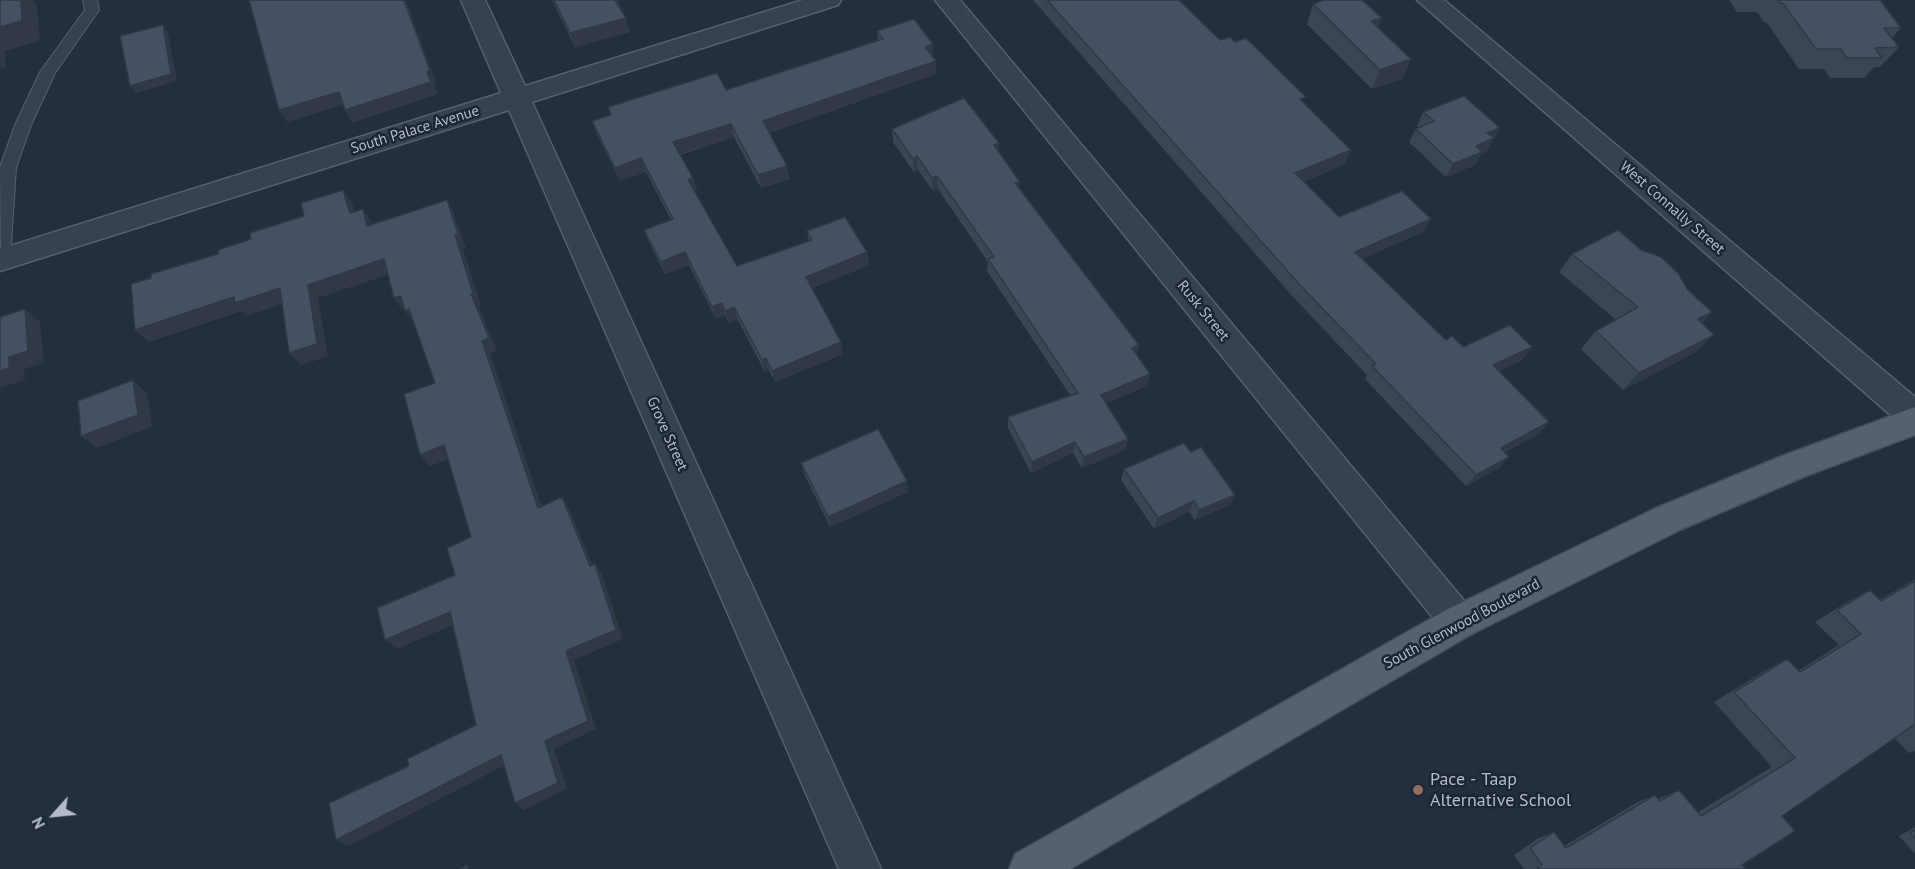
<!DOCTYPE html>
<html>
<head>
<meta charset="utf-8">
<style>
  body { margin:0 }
  #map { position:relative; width:1915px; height:869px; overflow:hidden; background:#242f3e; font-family:"PT Sans",sans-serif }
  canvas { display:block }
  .north { position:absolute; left:24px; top:785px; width:60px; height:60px; -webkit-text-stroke:4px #1d2633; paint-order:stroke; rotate:243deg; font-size:16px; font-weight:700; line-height:24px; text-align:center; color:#b4bcc9 }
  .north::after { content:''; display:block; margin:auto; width:21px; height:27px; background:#b4bcc9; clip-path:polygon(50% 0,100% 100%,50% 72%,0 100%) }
</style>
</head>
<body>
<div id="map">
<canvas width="1915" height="869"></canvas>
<div class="north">N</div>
</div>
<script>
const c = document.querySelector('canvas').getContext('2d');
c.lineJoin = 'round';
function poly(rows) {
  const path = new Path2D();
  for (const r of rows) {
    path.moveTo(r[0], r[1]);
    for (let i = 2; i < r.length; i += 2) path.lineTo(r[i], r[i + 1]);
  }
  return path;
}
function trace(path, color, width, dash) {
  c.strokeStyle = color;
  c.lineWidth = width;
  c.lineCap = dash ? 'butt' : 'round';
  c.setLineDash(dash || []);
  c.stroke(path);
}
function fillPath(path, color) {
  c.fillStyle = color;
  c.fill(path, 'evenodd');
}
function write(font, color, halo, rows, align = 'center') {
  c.font = font + ' "PT Sans",sans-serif';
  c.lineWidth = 5;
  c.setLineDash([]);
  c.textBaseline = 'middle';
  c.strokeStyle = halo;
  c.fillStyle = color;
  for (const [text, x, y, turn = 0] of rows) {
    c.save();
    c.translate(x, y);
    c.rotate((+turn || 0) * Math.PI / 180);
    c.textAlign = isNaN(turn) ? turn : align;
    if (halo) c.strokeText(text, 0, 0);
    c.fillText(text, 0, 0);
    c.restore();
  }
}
const lane = poly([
  [83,0,97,0,99,10,55,73,31,125,16,168,10,260,7,265,1,267,0,167,15,125,40,72,85,10,83,0]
]);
const street = poly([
  [461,0,485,0,525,86,803,0,841,0,838,5,532,102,881,869,839,869,509,110,0,271,0,249,501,93,461,0],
  [935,0,960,0,1472,610,1477,622,1472,634,1459,639,1446,634,935,0],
  [1417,0,1444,0,1915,397,1915,430,1903,426,1417,0]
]);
const primary = poly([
  [1915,407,1915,435,1806,476,1680,530,1472,634,1070,869,1009,869,1015,854,1446,610,1656,508,1782,456,1915,407]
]);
const wall = poly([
  [552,0,618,0,630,32,575,47],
  [1033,0,1179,0,1220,40,1304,103,1345,164,1303,182,1339,217,1431,219,1423,232,1362,259,1446,340,1463,347,1532,347,1522,360,1499,371,1539,434,1505,452,1499,468,1466,486,1365,379,1367,375,1294,298],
  [1729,0,1880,0,1901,28,1892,38,1899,47,1880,67,1874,67,1864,78,1830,78,1824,69,1799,69,1767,23,1765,23,1757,12,1737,12],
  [1313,4,1378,28,1411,59,1402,79,1372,89,1307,24],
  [877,31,933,57,936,74,769,133,790,179,761,188,734,137,680,155,693,178,697,191,695,192,737,266,809,241,807,231,867,252,869,265,812,288,841,342,843,354,775,382,769,370,765,372,738,320,729,323,725,315,716,319,689,265,665,274,649,242,644,230,671,220,646,172,620,181,597,134,592,121,611,115,608,107,726,90,878,40],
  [1423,112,1500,128,1486,152,1481,154,1475,165,1446,177,1409,142,1416,129,1419,128,1417,126],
  [892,129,999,143,999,152,1020,190,1139,345,1136,355,1147,386,1106,403,1128,439,1125,450,1082,468,1073,453,1031,473,1008,428,1008,417,1070,395,987,271,988,262,938,189,933,191,918,170,914,172,893,142],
  [1572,254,1712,312,1702,323,1696,352,1623,390,1581,349,1596,331,1616,320,1559,272],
  [801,463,908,492,830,527,804,474],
  [1124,469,1230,505,1195,520,1189,512,1154,529,1121,480],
  [1915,579,1915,751,1909,753,1894,738,1782,816,1742,865,1746,869,1524,869,1514,855,1537,839,1554,832,1564,846,1636,803,1655,795,1658,799,1679,790,1698,812,1772,767,1714,702,1766,670,1787,659,1798,671,1839,645,1815,622,1847,602,1870,590,1880,600],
  [1915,827,1915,854,1899,836]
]);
const shadedWall = poly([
  [21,0,32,0,37,6,40,41,5,51,6,67,0,69,0,27],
  [404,0,406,0,436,83,433,84,438,94,352,123,345,110],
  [615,0,618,0,622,11],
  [626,18,630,32,575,47,570,33],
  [1382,18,1374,38,1371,21],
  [163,25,168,33,177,81,136,93,130,86],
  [933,44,933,58,925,47],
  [1411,59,1402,79,1372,89,1380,70],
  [936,61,936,74,765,134,763,121],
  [339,92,346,104,287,122,279,110],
  [731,124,734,137,677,155,673,142],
  [1500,128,1486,152,1481,154,1475,165,1446,177,1453,164,1476,146,1487,133],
  [999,143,999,156,994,145],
  [1351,150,1345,164,1290,187,1295,173],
  [917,156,918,170,914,172,913,159],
  [641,158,646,172,620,181,615,168],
  [787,166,790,179,761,188,758,175],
  [937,176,938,189,933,191,932,178],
  [693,178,697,191,692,193,688,180],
  [1020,182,1019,195,1015,183],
  [343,190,352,203,360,227,350,213],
  [447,200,454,214,466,248,463,249,481,306,479,307,497,351,490,353,546,519,538,508,482,341],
  [363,209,372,223,377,240,367,226],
  [1431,219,1423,232,1348,265,1355,252],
  [685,252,689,265,665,274,661,262],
  [867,252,869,265,808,289,806,277],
  [384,259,394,273,318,298,328,356,301,365,289,353,308,285],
  [280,288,291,301,247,316,242,311,149,342,135,330,234,297],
  [401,296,410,309,403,311,394,298],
  [722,303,725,315,716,319,712,307],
  [734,307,738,320,729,323,725,311],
  [25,309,40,322,44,363,24,369,25,380,0,388,0,371,9,357],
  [409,309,418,322,414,324,405,311],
  [1712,312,1695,330,1698,319],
  [1714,335,1696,352,1623,390,1639,373],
  [841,342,843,354,775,382,772,371],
  [1139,345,1136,357,1132,348],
  [1532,347,1522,360,1484,378,1493,365],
  [766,358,769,370,765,372,762,360],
  [1150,374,1147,386,1098,407,1101,395],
  [133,380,147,393,152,427,96,448,81,436],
  [1549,422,1539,434,1491,460,1501,448],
  [1128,439,1125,450,1082,468,1084,457],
  [1075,442,1073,453,1031,473,1032,462],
  [444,445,454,457,430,466,420,455],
  [1509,457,1499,468,1466,486,1476,475],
  [907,481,908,492,830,527,828,517],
  [1235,495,1230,505,1195,520,1199,510],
  [562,497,569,508,597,576,590,566],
  [1194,501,1189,512,1154,529,1158,518],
  [595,564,602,574,623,639,574,660,596,729,554,749,567,789,524,810,515,803,545,741,566,651],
  [450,612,460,622,397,649,385,640],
  [501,755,511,762,349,846,336,840]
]);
const building = poly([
  [0,0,21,0,22,21,0,27,0,0],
  [249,0,404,0,430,71,427,72,431,82,345,110,339,92,279,110,249,0],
  [554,0,615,0,626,18,570,33,554,0],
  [1047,0,1179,0,1220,40,1230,37,1235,42,1246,38,1306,97,1300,99,1351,150,1295,173,1339,217,1402,191,1431,219,1355,252,1446,340,1452,336,1463,347,1510,325,1532,347,1493,365,1549,422,1501,448,1509,457,1476,475,1372,366,1376,364,1300,285,1047,0],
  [1324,0,1362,0,1382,18,1371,21,1411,59,1380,70,1313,4,1324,0],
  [1778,0,1880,0,1901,28,1884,28,1899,47,1875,48,1882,58,1847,58,1841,49,1816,49,1783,3,1780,3,1778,0],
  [914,19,933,44,925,47,936,61,763,121,787,166,758,175,731,124,673,142,693,178,688,180,737,266,812,240,807,231,845,217,867,252,806,277,841,342,772,371,766,358,762,360,734,307,725,311,722,303,712,307,685,252,661,262,644,230,673,219,641,158,615,168,592,121,611,115,608,107,717,73,726,90,883,39,877,31,914,19],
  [163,25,171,74,130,86,120,36,163,25],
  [1464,96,1500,128,1487,133,1494,138,1476,146,1482,152,1453,164,1416,129,1434,121,1423,112,1464,96],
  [964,98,999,143,994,145,1020,182,1015,183,1139,345,1132,348,1150,374,1101,395,1128,439,1084,457,1075,442,1032,462,1008,417,1078,393,988,259,994,257,937,176,932,178,917,156,913,159,892,129,964,98],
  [343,190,350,213,363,209,367,226,447,200,458,234,455,235,473,293,471,294,489,338,482,341,538,508,562,497,590,566,595,564,616,630,566,651,588,721,545,741,558,783,515,803,501,755,336,840,329,803,409,766,407,759,476,725,450,612,385,640,377,608,455,575,447,548,471,537,444,445,420,455,404,394,435,383,409,309,405,311,401,296,394,298,384,259,308,285,317,344,289,353,280,288,235,303,234,297,135,330,131,284,151,278,151,274,218,254,218,250,251,239,250,233,304,216,301,203,343,190],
  [1618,230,1641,250,1661,257,1678,273,1687,289,1712,312,1698,319,1714,335,1639,373,1596,331,1638,307,1572,254,1618,230],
  [25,309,28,351,9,357,9,368,0,371,0,317,25,309],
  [133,380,138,415,81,436,78,401,133,380],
  [878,429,907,481,828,517,801,463,878,429],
  [1184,443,1191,452,1201,447,1235,495,1199,510,1194,501,1158,518,1124,469,1184,443],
  [1915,581,1915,724,1782,816,1795,831,1742,865,1746,869,1536,869,1542,865,1530,848,1554,832,1566,848,1655,795,1660,801,1679,790,1701,816,1795,758,1734,692,1787,659,1800,672,1861,634,1837,610,1870,590,1881,601,1915,581],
  [1915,830,1915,839,1910,833,1915,830],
  [467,865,468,869,460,869,467,865]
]);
const markers = [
  [1418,790,6,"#8d6e63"]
];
const streetNames = [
  ["South Palace Avenue",415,130,-17],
  ["West Connally Street",1672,208,41],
  ["Rusk Street",1203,311,51],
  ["Grove Street",667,434,66],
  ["South Glenwood Boulevard",1462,624,-28]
];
const nearPoinames = [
  ["Pace - Taap",1430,780],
  ["Alternative School",1430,801]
];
trace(lane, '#565f6c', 2);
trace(street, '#565f6c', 3);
trace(primary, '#414a57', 3);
fillPath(lane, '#38414e');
fillPath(street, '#38414e');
fillPath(primary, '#56606e');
fillPath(wall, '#3b4654');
fillPath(shadedWall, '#303945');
fillPath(building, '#455162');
trace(building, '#303945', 1.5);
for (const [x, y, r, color] of markers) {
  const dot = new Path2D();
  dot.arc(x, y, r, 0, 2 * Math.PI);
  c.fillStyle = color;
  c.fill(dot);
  trace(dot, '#1d2633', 2);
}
write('15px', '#b4bcc9', '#1d2633', streetNames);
write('18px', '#b4bcc9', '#1d2633', nearPoinames, 'left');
</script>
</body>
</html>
